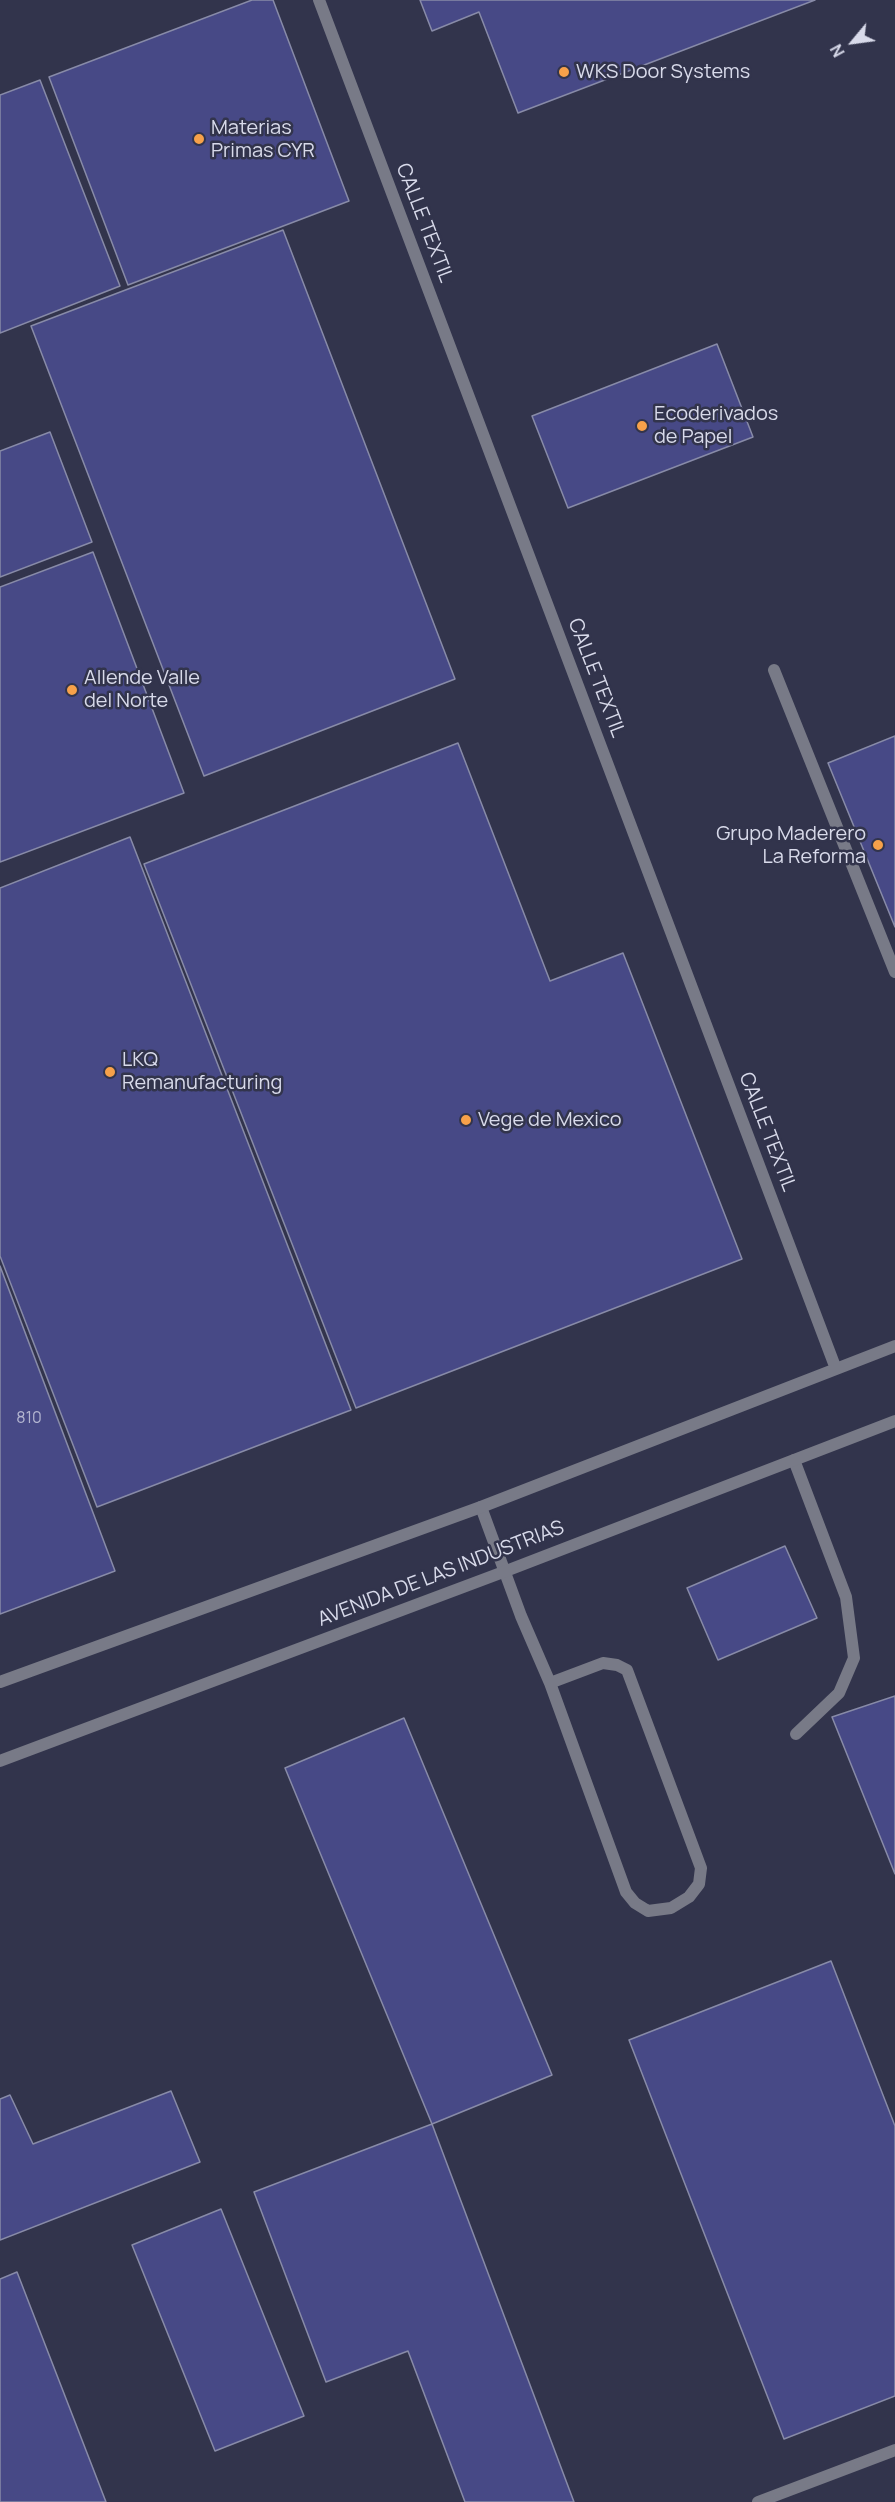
<!DOCTYPE html>
<html>
<head>
<meta charset="utf-8">
<style>
  body { margin:0 }
  #map { position:relative; width:895px; height:2502px; overflow:hidden; background:#32344c; font-family:Manrope,sans-serif }
  canvas { display:block }
  .north { position:absolute; left:823px; top:12px; width:60px; height:60px; -webkit-text-stroke:4px #32344c; paint-order:stroke; rotate:241deg; font-size:16px; font-weight:700; line-height:24px; text-align:center; color:#d8daea }
  .north::after { content:''; display:block; margin:auto; width:21px; height:27px; background:#d8daea; clip-path:polygon(50% 0,100% 100%,50% 72%,0 100%) }
</style>
</head>
<body>
<div id="map">
<canvas width="895" height="2502"></canvas>
<div class="north">N</div>
</div>
<script>
const c = document.querySelector('canvas').getContext('2d');
c.lineJoin = 'round';
function fillPath(path, color) {
  c.fillStyle = color;
  c.fill(path, 'evenodd');
}
function poly(rows) {
  const path = new Path2D();
  for (const r of rows) {
    path.moveTo(r[0], r[1]);
    for (let i = 2; i < r.length; i += 2) path.lineTo(r[i], r[i + 1]);
  }
  return path;
}
function trace(path, color, width, dash) {
  c.strokeStyle = color;
  c.lineWidth = width;
  c.lineCap = dash ? 'butt' : 'round';
  c.setLineDash(dash || []);
  c.stroke(path);
}
function write(font, color, halo, rows, align = 'center') {
  c.font = font + ' Manrope,sans-serif';
  c.lineWidth = 5;
  c.setLineDash([]);
  c.textBaseline = 'middle';
  c.strokeStyle = halo;
  c.fillStyle = color;
  for (const [text, x, y, turn = 0] of rows) {
    c.save();
    c.translate(x, y);
    c.rotate((+turn || 0) * Math.PI / 180);
    c.textAlign = isNaN(turn) ? turn : align;
    if (halo) c.strokeText(text, 0, 0);
    c.fillText(text, 0, 0);
    c.restore();
  }
}
const building = poly([
  [252,0,273,0,349,201,128,285,49,77,252,0],
  [420,0,815,0,518,113,479,12,432,31,420,0],
  [40,80,120,286,0,333,0,95,40,80],
  [283,230,455,679,204,776,31,326,283,230],
  [717,344,753,437,568,508,532,416,717,344],
  [50,432,92,542,0,577,0,451,50,432],
  [93,552,184,793,0,862,0,587,93,552],
  [895,736,895,927,828,763,895,736],
  [458,743,550,981,623,953,742,1259,356,1408,144,864,458,743],
  [130,837,351,1410,97,1507,0,1256,0,888,130,837],
  [0,1266,115,1571,0,1614,0,1266],
  [785,1546,817,1618,718,1660,687,1588,785,1546],
  [895,1696,895,1874,832,1717,895,1696],
  [404,1718,552,2075,432,2124,285,1768,404,1718],
  [831,1961,895,2126,895,2396,784,2439,629,2040,831,1961],
  [171,2091,200,2162,0,2240,0,2099,10,2095,33,2144,171,2091],
  [432,2124,574,2502,465,2502,408,2351,326,2382,254,2192,432,2124],
  [221,2209,304,2416,215,2451,132,2245,221,2209],
  [17,2272,106,2502,0,2502,0,2279,17,2272]
]);
const service = poly([
  [774,670,895,972],
  [794,1460,846,1597,854,1658,839,1693,796,1734],
  [481,1507,521,1616,550,1683,626,1892,635,1903,648,1911,671,1908,689,1897,699,1884,701,1868,627,1670,617,1665,603,1663,550,1683]
]);
const minor = poly([
  [319,0,836,1369],
  [0,1682,481,1507,895,1346],
  [0,1761,506,1571,895,1421],
  [758,2502,895,2450]
]);
const markers = [
  [564,72,6,"#f7a14a"],
  [199,139,6,"#f7a14a"],
  [642,426,6,"#f7a14a"],
  [72,690,6,"#f7a14a"],
  [878,845,6,"#f7a14a"],
  [110,1072,6,"#f7a14a"],
  [466,1120,6,"#f7a14a"]
];
const numberNames = [
  ["810",29,1419]
];
const poiNames = [
  ["WKS Door Systems",576,72],
  ["Materias",211,128],
  ["Primas CYR",211,151],
  ["Ecoderivados",654,414],
  ["de Papel",654,437],
  ["Allende Valle",84,678],
  ["del Norte",84,701],
  ["Grupo Maderero",866,834,"right"],
  ["La Reforma",866,857,"right"],
  ["LKQ",122,1060],
  ["Remanufacturing",122,1083],
  ["Vege de Mexico",478,1120]
];
const streetNames = [
  ["CALLE TEXTIL",424,223,69],
  ["CALLE TEXTIL",596,678,69],
  ["CALLE TEXTIL",767,1132,69],
  ["AVENIDA DE LAS INDUSTRIAS",441,1574,-21]
];
fillPath(building, '#474986');
trace(building, '#888ba8', 1.5);
trace(service, '#787a87', 12);
trace(minor, '#787a87', 12);
for (const [x, y, r, color] of markers) {
  const dot = new Path2D();
  dot.arc(x, y, r, 0, 2 * Math.PI);
  c.fillStyle = color;
  c.fill(dot);
  trace(dot, '#32344c', 2);
}
write('16px', '#b4b6d1', null, numberNames);
write('20px', '#d8daea', '#32344c', poiNames, 'left');
write('20px', '#d8daea', '#32344c', streetNames);
</script>
</body>
</html>
